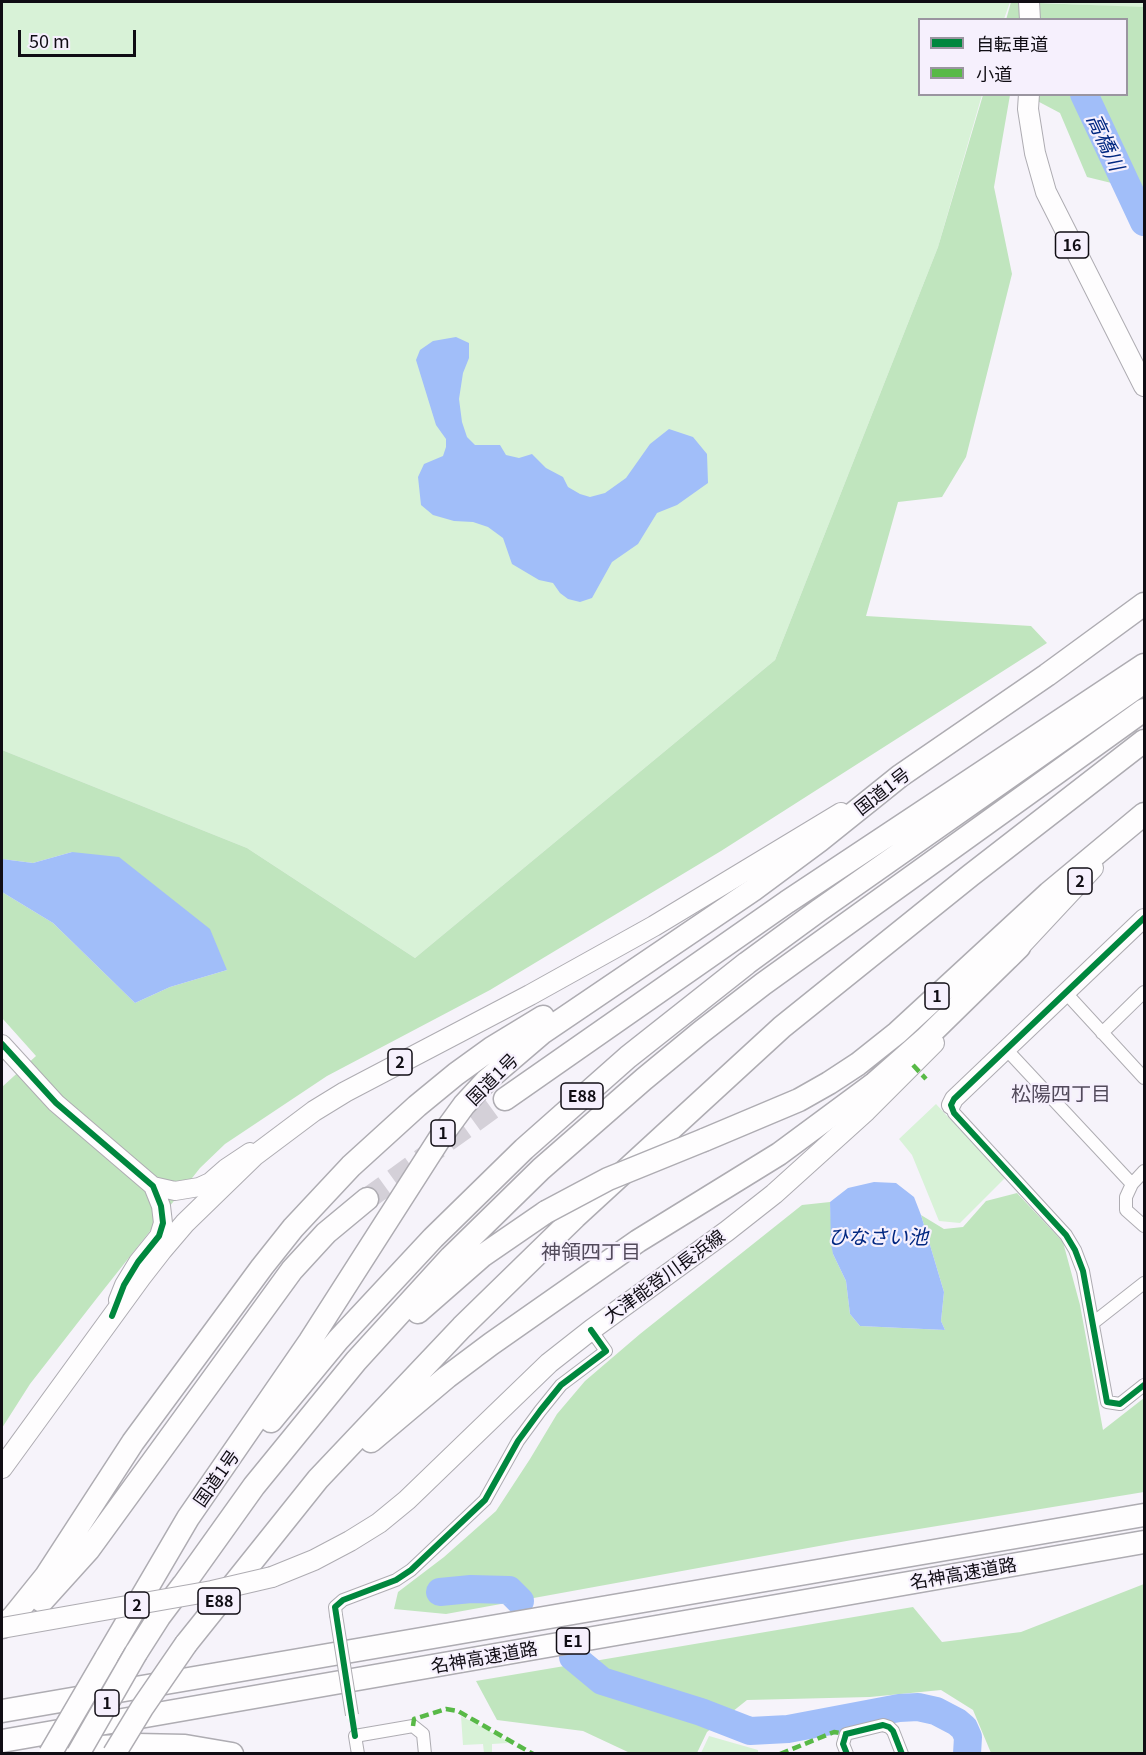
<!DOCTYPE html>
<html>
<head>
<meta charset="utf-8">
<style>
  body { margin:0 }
  #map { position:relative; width:1146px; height:1755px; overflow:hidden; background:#f6f3fa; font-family:Georgia,"Noto Sans JP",serif }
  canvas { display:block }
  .frame { position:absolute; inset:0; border:3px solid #100d14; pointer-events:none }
  .legend { position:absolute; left:918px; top:18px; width:210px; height:78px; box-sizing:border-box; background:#f6f0fd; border:2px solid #9a95a0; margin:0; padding:8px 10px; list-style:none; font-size:18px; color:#100d14 }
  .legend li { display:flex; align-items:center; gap:12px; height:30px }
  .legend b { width:30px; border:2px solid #9a95a0 }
  .scale { position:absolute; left:18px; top:30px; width:118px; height:27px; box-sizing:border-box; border:3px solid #100d14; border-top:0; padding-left:8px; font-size:18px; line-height:21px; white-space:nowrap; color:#100d14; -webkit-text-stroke:4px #f6f0fd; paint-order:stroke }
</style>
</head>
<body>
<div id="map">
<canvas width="1146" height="1755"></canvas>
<div class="frame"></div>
<ul class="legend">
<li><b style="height:8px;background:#00873e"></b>自転車道</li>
<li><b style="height:8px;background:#58b947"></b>小道</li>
</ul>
<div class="scale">50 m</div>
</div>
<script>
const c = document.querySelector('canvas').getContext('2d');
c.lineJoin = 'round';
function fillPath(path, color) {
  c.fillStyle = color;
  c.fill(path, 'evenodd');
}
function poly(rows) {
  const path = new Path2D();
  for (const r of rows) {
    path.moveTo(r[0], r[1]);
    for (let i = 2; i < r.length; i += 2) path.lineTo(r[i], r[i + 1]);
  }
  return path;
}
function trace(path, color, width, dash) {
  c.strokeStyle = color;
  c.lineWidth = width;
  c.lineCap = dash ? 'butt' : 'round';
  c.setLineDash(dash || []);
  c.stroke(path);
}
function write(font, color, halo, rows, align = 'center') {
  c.font = font + ' Georgia,"Noto Sans JP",serif';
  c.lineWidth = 4.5;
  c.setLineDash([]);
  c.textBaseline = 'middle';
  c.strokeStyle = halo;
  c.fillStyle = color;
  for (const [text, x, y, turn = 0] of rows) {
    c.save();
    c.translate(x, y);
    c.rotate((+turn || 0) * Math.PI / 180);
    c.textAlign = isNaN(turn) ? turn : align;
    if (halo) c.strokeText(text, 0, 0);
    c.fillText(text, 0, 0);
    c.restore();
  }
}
const green = poly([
  [2,2,1010,2,1004,19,920,20,920,94,982,95,938,247,775,660,415,958,247,848,2,750],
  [1029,2,1144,2,1144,8],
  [936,1104,1005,1178,960,1223,939,1221,912,1155,899,1139],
  [461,1716,504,1739,508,1743,492,1744,492,1753,484,1753,483,1744,463,1745],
  [709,1736,758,1750,758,1753,701,1753]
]);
const forest = poly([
  [1011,2,1144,7,1144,191,1087,177,1060,113,1026,95,1126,94,1126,20,1006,20],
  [983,95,1010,95,994,187,1012,274,966,457,942,497,898,502,866,616,1031,626,1047,643,721,851,490,990,327,1076,225,1144,200,1168,97,1298,30,1384,2,1428,2,1087,36,1056,2,1018,2,892,53,923,135,1003,170,987,227,970,72,852,33,863,2,859,2,750,247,848,415,958,775,660,938,247],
  [1017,1193,1063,1242,1080,1305,1103,1430,1144,1398,1144,1492,852,1540,446,1614,394,1609,398,1592,444,1557,496,1511,530,1459,557,1414,585,1381,640,1334,802,1205,830,1202,833,1254,846,1281,850,1314,860,1326,945,1330,941,1321,944,1292,921,1215,944,1229,963,1227,986,1201],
  [1144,1584,1144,1753,991,1753,973,1710,941,1690,870,1697,747,1700,707,1732,697,1753,630,1753,583,1731,497,1720,476,1681,913,1607,942,1642,1021,1632]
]);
const water = poly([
  [456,337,469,343,469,358,463,373,459,399,462,422,467,437,475,445,500,445,506,455,519,458,532,454,546,468,563,477,568,487,580,494,590,497,605,493,626,478,650,444,669,429,693,437,707,454,708,483,677,505,657,513,638,544,612,562,592,598,580,602,568,599,560,593,553,583,539,580,512,564,503,538,488,527,473,522,454,521,433,515,421,505,418,477,424,464,443,456,446,447,446,439,436,425,416,360,420,350,433,341],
  [72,852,119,857,210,929,227,970,170,987,135,1003,53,923,2,892,2,859,33,863],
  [874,1182,896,1183,914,1197,921,1215,944,1292,941,1321,945,1330,860,1326,850,1314,846,1281,833,1254,831,1244,830,1202,848,1188]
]);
const river = poly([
  [1084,94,1144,222],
  [440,1592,471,1589,509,1590,520,1601],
  [573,1657,602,1681,701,1712,750,1731,788,1729,899,1708,918,1707,936,1711,957,1722,964,1728,968,1737,967,1754]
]);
const highwayTunnel = poly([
  [367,1199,505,1099]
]);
const street = poly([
  [1065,992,1144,1078],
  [1102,1033,1144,992],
  [1006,1049,1132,1184],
  [951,1105,954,1113,1066,1235,1075,1250,1083,1271,1107,1402,1120,1404,1144,1385],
  [1144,1171,1132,1184,1126,1197,1126,1210,1144,1226],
  [1093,1323,1144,1283],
  [336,1615,335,1607,343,1600,396,1580,411,1570,485,1500,518,1441,540,1411,561,1385,606,1351,591,1330],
  [358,1754,355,1736,413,1726,423,1734,425,1754],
  [847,1754,843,1744,846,1734,883,1725,889,1727,893,1731,902,1754]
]);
const secondary = poly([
  [2,1044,56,1103,153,1186,161,1206,163,1223,159,1236,138,1262,124,1285,118,1300],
  [951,1105,954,1099,1144,918],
  [153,1186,175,1191,199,1187,210,1182,226,1168,250,1152]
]);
const primary = poly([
  [1029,2,1030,20],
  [1029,94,1028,109,1035,153,1046,192,1144,386],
  [1009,958,1093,868],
  [2,1468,141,1277,162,1250,185,1223,254,1156,314,1111,345,1092,530,995,654,926,841,813],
  [272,1577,314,1560,350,1541,379,1523,407,1500,549,1363,591,1330,727,1231,774,1194,866,1111,934,1043]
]);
const highway = poly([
  [505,1099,787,902,1144,665],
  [704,1140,799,1100,829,1083,858,1064,897,1033,1049,893,1144,814],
  [418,1312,482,1256,546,1212],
  [271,1421,338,1340,433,1238,524,1149,628,1057,747,963,818,911,1144,682],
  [371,1441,447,1377,491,1344,638,1241,779,1154,875,1083,925,1039,1019,947],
  [179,1591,254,1486,356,1361,451,1257,541,1169,644,1079,701,1032,763,984,1144,710],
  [42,1601,89,1549,292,1270,326,1233,367,1199],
  [2,1627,13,1617,46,1576,133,1442,262,1267,293,1228,351,1166,417,1106,456,1074,492,1048,543,1017],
  [186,1644,318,1479,462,1327,575,1217,782,1027,971,875,1144,741],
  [136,1653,159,1617,183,1585],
  [106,1658,188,1518,310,1341,440,1138,464,1105,487,1080,542,1033,753,890,819,841,900,776,1047,675,1144,604],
  [2,1711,1144,1515],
  [2,1741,1144,1542],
  [54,1754,101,1747,136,1745,185,1746,232,1754]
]);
const streetBridge = poly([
  [336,1615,352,1715]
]);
const primaryBridge = poly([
  [2,1628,212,1591,272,1577]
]);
const highwayBridge = poly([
  [546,1212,608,1179,704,1140],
  [50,1754,106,1658],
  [78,1754,136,1653],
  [114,1754,142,1708,186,1644]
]);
const quiet = poly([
  [913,1065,926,1079],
  [413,1726,414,1719,446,1709,458,1711,533,1754],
  [780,1754,834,1732,846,1734]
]);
const cycleway = poly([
  [1144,918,954,1099,951,1105,954,1113,1066,1235,1075,1250,1083,1271,1107,1402,1120,1404,1144,1385],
  [2,1044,56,1103,153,1186,161,1206,163,1223,159,1236,138,1262,124,1285,112,1316],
  [355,1736,335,1607,343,1600,396,1580,411,1570,485,1500,518,1441,540,1411,561,1385,606,1351,591,1330],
  [847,1754,843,1744,846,1734,883,1725,889,1727,893,1731,902,1754]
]);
const shields = [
  [1072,245,33],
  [1080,881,24],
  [937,996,24],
  [400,1062,24],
  [582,1096,42],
  [443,1133,24],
  [219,1601,42],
  [137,1605,24],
  [573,1641,33],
  [107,1703,24]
];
const shieldNames = [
  ["16",1072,245],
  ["2",1080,881],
  ["1",937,996],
  ["2",400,1062],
  ["E88",582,1096],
  ["1",443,1133],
  ["E88",219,1601],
  ["2",137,1605],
  ["E1",573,1641],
  ["1",107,1703]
];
const streetNames = [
  ["国道1号",882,791,-38],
  ["国道1号",492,1079,-45],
  ["大津能登川長浜線",664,1276,-36],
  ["国道1号",216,1478,-55],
  ["名神高速道路",963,1573,-10],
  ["名神高速道路",484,1657,-10]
];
const waterNames = [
  ["高橋川",1106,142,65],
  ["ひなさい池",878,1236]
];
const neighbourhoodNames = [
  ["松陽四丁目",1061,1093],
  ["神領四丁目",591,1251]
];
fillPath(green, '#d8f2d7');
fillPath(forest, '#c0e5be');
fillPath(water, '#a1bef9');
trace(river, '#a1bef9', 28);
trace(highwayTunnel, '#d4d0d8', 22, [22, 11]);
trace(street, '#aeacb2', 14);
trace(secondary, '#aeacb2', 20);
trace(primary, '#aeacb2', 22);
trace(highway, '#aeacb2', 25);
trace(street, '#fefdfe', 12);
trace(secondary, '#fefdfe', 18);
trace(primary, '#fefdfe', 20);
trace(highway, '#fefdfe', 22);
trace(streetBridge, '#aeacb2', 14, []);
trace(primaryBridge, '#aeacb2', 22, []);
trace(highwayBridge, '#aeacb2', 25, []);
trace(streetBridge, '#fefdfe', 12);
trace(primaryBridge, '#fefdfe', 20);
trace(highwayBridge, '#fefdfe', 22);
trace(quiet, '#58b947', 4.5, [9, 4.5]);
trace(cycleway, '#00873e', 6);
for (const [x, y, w] of shields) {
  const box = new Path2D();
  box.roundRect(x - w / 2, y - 13, w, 26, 4.5);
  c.fillStyle = '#f6f0fd';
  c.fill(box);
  trace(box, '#100d14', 1.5);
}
write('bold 16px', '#100d14', null, shieldNames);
write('18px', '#100d14', '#f6f0fd', streetNames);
write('italic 20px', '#002781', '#f6f0fd', waterNames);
write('20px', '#524a5b', '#f6f0fd', neighbourhoodNames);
</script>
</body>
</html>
